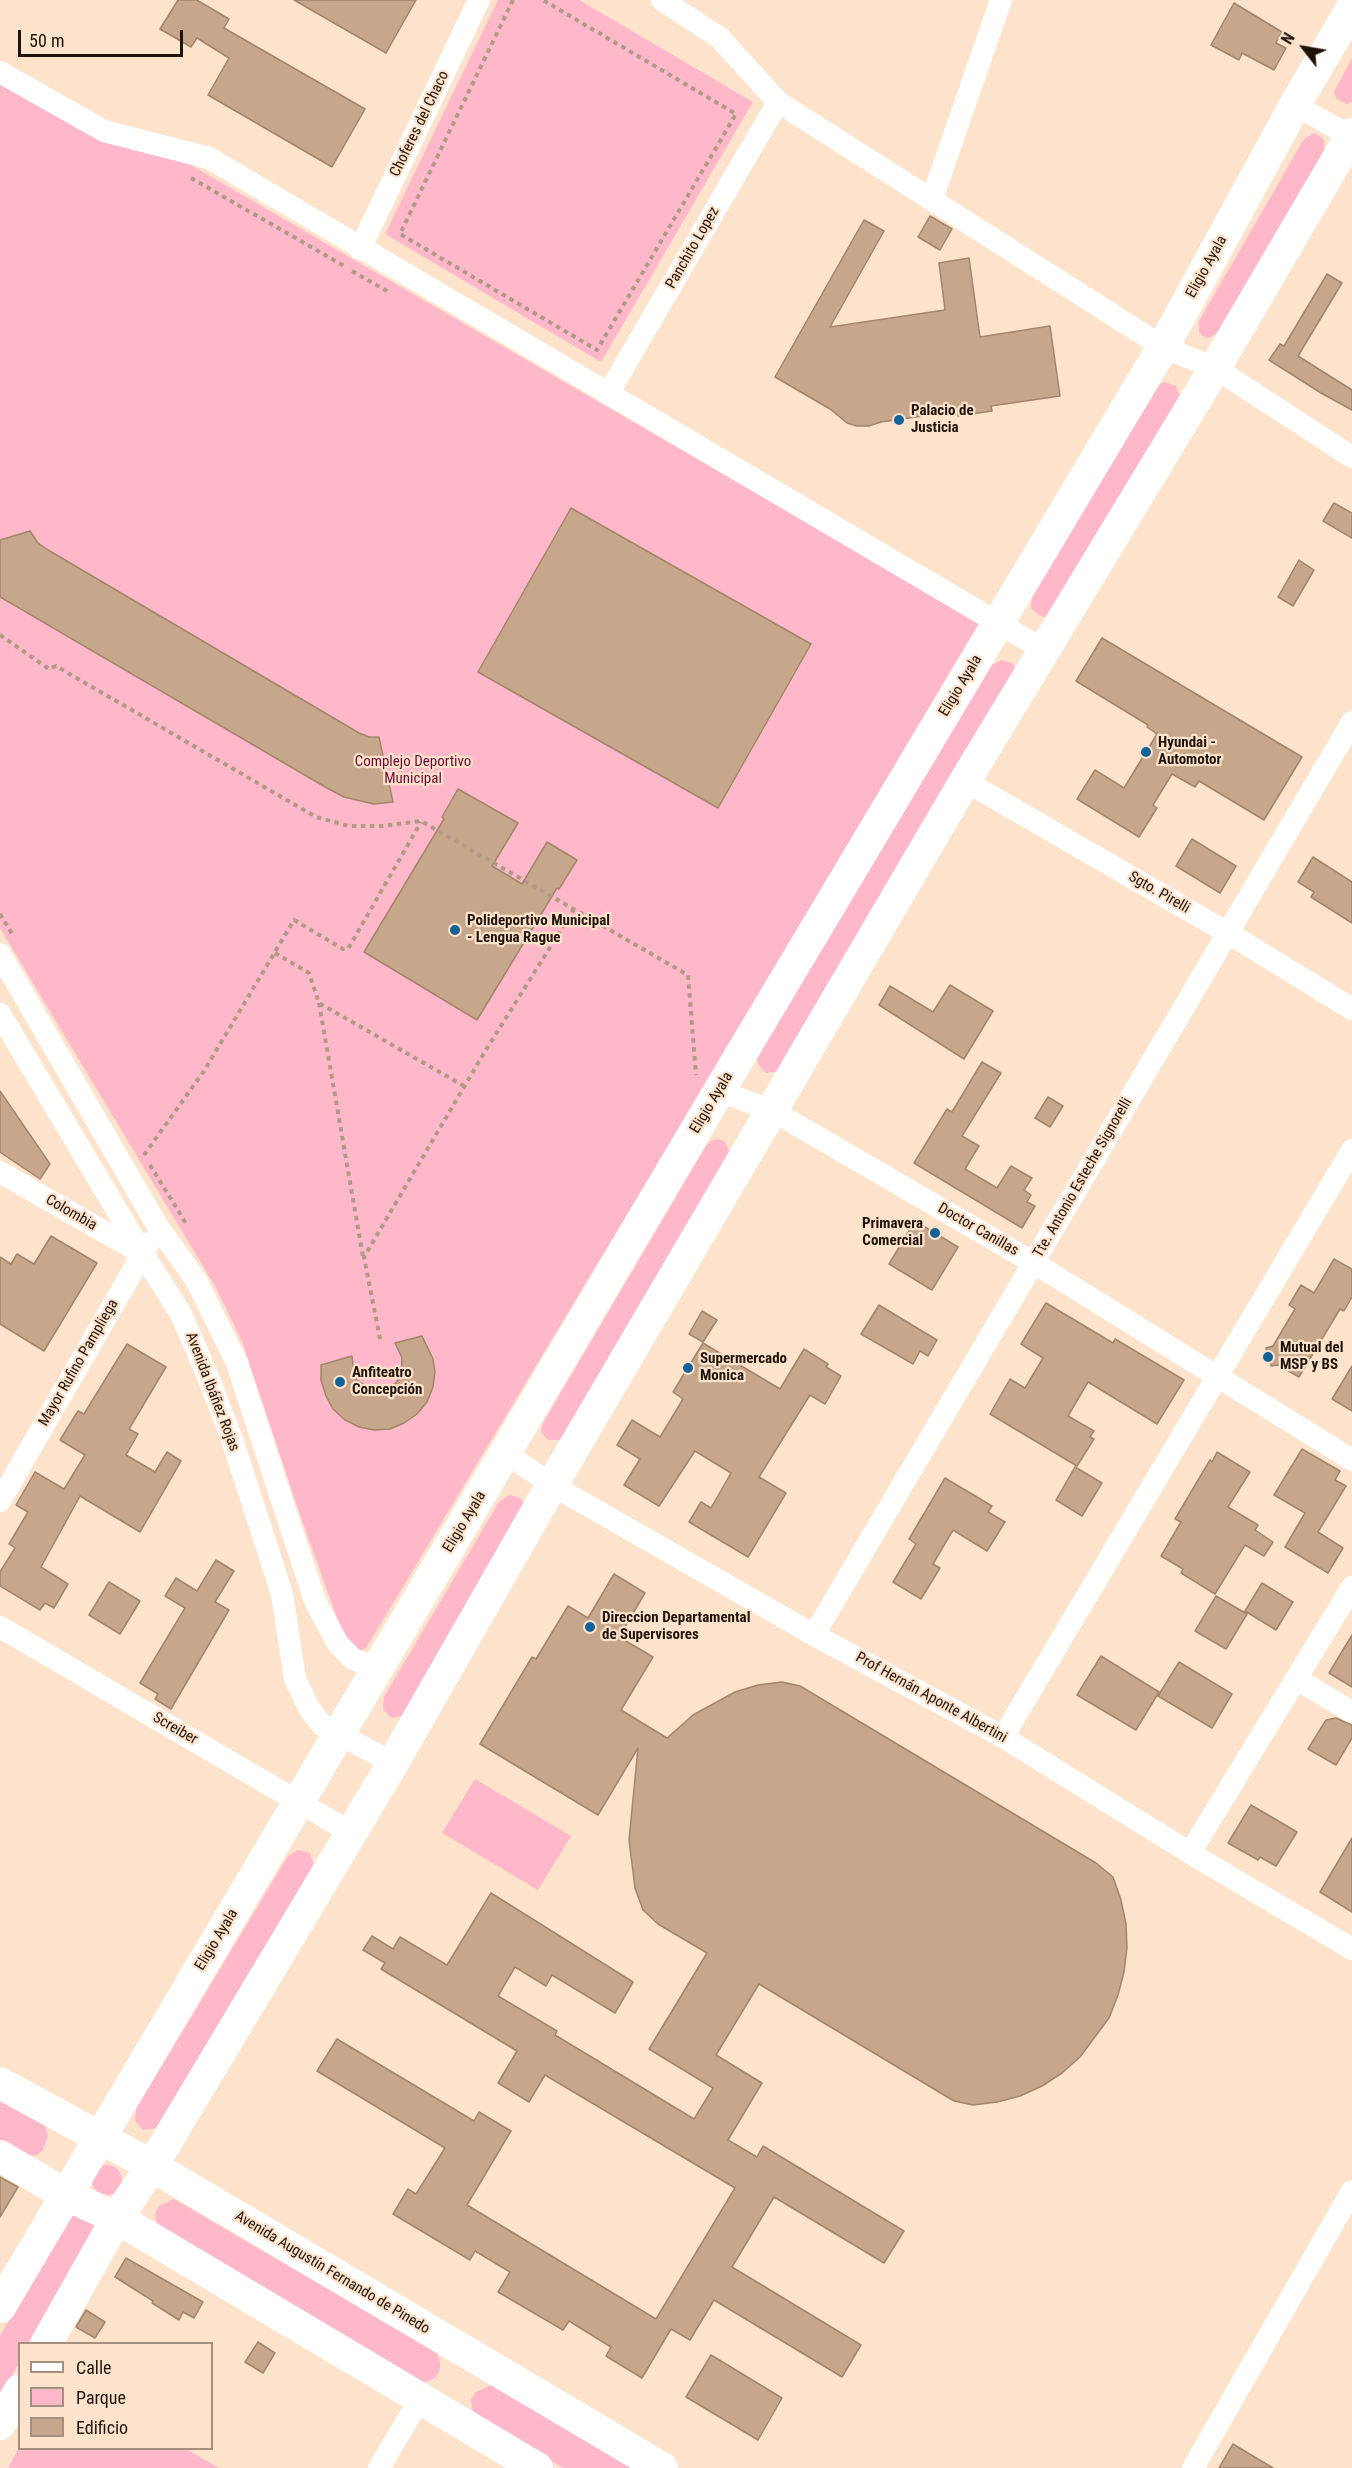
<!DOCTYPE html>
<html>
<head>
<meta charset="utf-8">
<style>
  body { margin:0 }
  #map { position:relative; width:1352px; height:2468px; overflow:hidden; background:#fee3cc; font-family:"Roboto Condensed",sans-serif }
  canvas { display:block }
  .legend { position:absolute; left:18px; top:2342px; width:195px; height:108px; box-sizing:border-box; background:#fee3cc; border:2px solid #a4907e; margin:0; padding:8px 10px; list-style:none; font-size:18px; color:#1e1308 }
  .legend li { display:flex; align-items:center; gap:12px; height:30px }
  .legend b { width:30px; border:2px solid #a4907e }
  .north { position:absolute; left:1274px; top:18px; width:60px; height:60px; -webkit-text-stroke:4px #fee3cc; paint-order:stroke; rotate:301deg; font-size:16px; font-weight:700; line-height:24px; text-align:center; color:#1e1308 }
  .north::after { content:''; display:block; margin:auto; width:21px; height:27px; background:#1e1308; clip-path:polygon(50% 0,100% 100%,50% 72%,0 100%) }
  .scale { position:absolute; left:18px; top:30px; width:165px; height:27px; box-sizing:border-box; border:3px solid #1e1308; border-top:0; padding-left:8px; font-size:18px; line-height:21px; white-space:nowrap; color:#1e1308; -webkit-text-stroke:4px #fee3cc; paint-order:stroke }
</style>
</head>
<body>
<div id="map">
<canvas width="1352" height="2468"></canvas>
<ul class="legend">
<li><b style="height:8px;background:#fff"></b>Calle</li>
<li><b style="height:16px;background:#feb8c9"></b>Parque</li>
<li><b style="height:16px;background:#c6a78c"></b>Edificio</li>
</ul>
<div class="north">N</div>
<div class="scale">50 m</div>
</div>
<script>
const c = document.querySelector('canvas').getContext('2d');
c.lineJoin = 'round';
function fillPath(path, color) {
  c.fillStyle = color;
  c.fill(path, 'evenodd');
}
function poly(rows) {
  const path = new Path2D();
  for (const r of rows) {
    if (r.length === 3) {
      path.moveTo(r[0] + r[2], r[1]);
      path.arc(r[0], r[1], r[2], 0, 2 * Math.PI);
      continue;
    }
    path.moveTo(r[0], r[1]);
    for (let i = 2; i < r.length; i += 2) path.lineTo(r[i], r[i + 1]);
  }
  return path;
}
function trace(path, color, width, dash) {
  c.strokeStyle = color;
  c.lineWidth = width;
  c.lineCap = dash ? 'butt' : 'round';
  c.setLineDash(dash || []);
  c.stroke(path);
}
function write(font, color, halo, rows, align = 'center') {
  c.font = font + ' "Roboto Condensed",sans-serif';
  c.lineWidth = 4.5;
  c.setLineDash([]);
  c.textBaseline = 'middle';
  c.strokeStyle = halo;
  c.fillStyle = color;
  for (const [text, x, y, turn = 0] of rows) {
    c.save();
    c.translate(x, y);
    c.rotate((+turn || 0) * Math.PI / 180);
    c.textAlign = isNaN(turn) ? turn : align;
    if (halo) c.strokeText(text, 0, 0);
    c.fillText(text, 0, 0);
    c.restore();
  }
}
const green = poly([
  [498,0,579,0,753,102,601,362,385,234],
  [1352,58,1352,102,1346,104,1336,98,1334,92],
  [0,81,172,154,979,623,705,1085,366,1648,359,1651,349,1643,337,1618,297,1506,242,1341,215,1286,0,928],
  [1314,133,1324,139,1324,151,1219,332,1209,338,1203,336,1199,332,1199,321,1304,139],
  [1164,382,1176,386,1180,397,1046,617,1040,616,1031,608,1032,595,1159,385],
  [1001,660,1012,663,1016,669,779,1071,766,1073,758,1064,757,1058,991,666],
  [717,1139,724,1141,730,1152,561,1440,548,1440,543,1435,541,1429,543,1423,706,1146,711,1141],
  [509,1495,521,1498,524,1504,404,1716,392,1718,383,1709,384,1697,499,1502],
  [475,1779,571,1836,538,1890,442,1833],
  [298,1850,310,1853,314,1865,160,2123,156,2128,143,2130,135,2121,136,2109,288,1856],
  [0,2100,45,2126,48,2136,43,2150,37,2155,27,2156,0,2141],
  [107,2180,15],
  [174,2199,437,2353,440,2362,440,2370,436,2377,429,2381,420,2383,157,2229,155,2213,159,2206],
  [71,2213,92,2221,96,2228,31,2343,20,2344,19,2363,0,2397,0,2336],
  [491,2385,632,2468,563,2468,473,2415,471,2399,476,2392],
  [19,2448,186,2449,219,2468,8,2468]
]);
const building = poly([
  [178,0,197,0,229,19,224,28,365,109,332,167,208,95,229,58,197,38,191,47,160,29,178,0],
  [294,0,416,0,386,53,294,0],
  [1234,3,1282,32,1276,43,1286,48,1274,70,1242,53,1239,60,1211,45,1234,3],
  [930,216,952,229,940,250,918,237,930,216],
  [864,220,884,231,830,327,945,310,939,263,969,258,980,337,1050,326,1060,396,991,406,992,411,958,416,958,411,881,422,869,426,857,426,847,423,830,409,775,377,864,220],
  [1327,274,1342,283,1298,356,1352,390,1352,410,1321,393,1269,360,1280,344,1284,346,1327,274],
  [1334,503,1352,513,1352,538,1323,521,1334,503],
  [571,508,811,644,718,808,478,672,571,508],
  [30,531,38,543,48,550,359,733,369,737,379,737,393,802,374,804,344,797,327,788,0,597,0,540,30,531],
  [1299,560,1314,570,1293,606,1278,597,1299,560],
  [1102,638,1302,757,1264,820,1199,781,1195,787,1172,774,1153,805,1157,808,1139,837,1077,799,1095,770,1124,788,1157,734,1147,727,1148,725,1076,681,1102,638],
  [458,789,518,823,492,866,522,884,547,842,577,860,559,889,557,888,477,1020,364,952,444,819,442,817,458,789],
  [1192,839,1236,866,1220,893,1176,866,1192,839],
  [1313,857,1352,882,1352,923,1311,897,1314,892,1298,882,1313,857],
  [950,985,993,1011,964,1059,879,1005,890,986,933,1012,950,985],
  [982,1062,1001,1073,962,1136,979,1146,965,1169,997,1188,1011,1166,1032,1178,1024,1190,1031,1195,1027,1202,1035,1206,1022,1228,914,1163,947,1109,952,1112,982,1062],
  [0,1091,50,1164,40,1179,0,1152,0,1091],
  [1048,1097,1063,1106,1050,1127,1035,1118,1048,1097],
  [915,1221,958,1247,932,1290,889,1264,915,1221],
  [51,1236,97,1263,44,1351,0,1324,0,1257,11,1264,17,1254,34,1264,51,1236],
  [1334,1259,1352,1269,1352,1297,1344,1311,1340,1309,1299,1377,1278,1365,1271,1366,1266,1348,1273,1346,1295,1309,1289,1305,1301,1285,1314,1293,1334,1259],
  [1046,1303,1113,1343,1115,1339,1184,1380,1157,1424,1088,1382,1068,1416,1094,1431,1090,1437,1094,1439,1077,1466,990,1414,1010,1379,1025,1388,1043,1358,1021,1344,1046,1303],
  [879,1305,937,1340,928,1356,920,1351,913,1364,861,1334,879,1305],
  [702,1311,717,1320,703,1342,689,1334,702,1311],
  [422,1336,433,1359,435,1372,433,1387,427,1402,417,1414,404,1423,390,1429,374,1430,359,1427,345,1420,333,1409,326,1396,321,1380,321,1365,352,1356,354,1373,357,1380,372,1390,380,1391,396,1383,401,1376,402,1358,395,1343,422,1336],
  [703,1343,780,1389,804,1349,828,1364,826,1367,841,1376,825,1404,810,1395,759,1477,786,1493,748,1557,689,1522,701,1502,711,1508,731,1473,695,1451,659,1506,624,1485,640,1459,617,1445,632,1420,660,1437,683,1399,673,1392,703,1343],
  [127,1344,166,1367,129,1429,138,1434,126,1455,155,1472,167,1452,181,1461,140,1532,80,1496,41,1567,68,1584,54,1608,45,1603,40,1610,0,1586,0,1572,15,1548,9,1544,28,1512,16,1505,35,1472,64,1489,85,1455,60,1440,78,1411,84,1414,127,1344],
  [1352,1366,1352,1411,1332,1399,1352,1366],
  [1302,1449,1340,1471,1335,1480,1346,1486,1318,1532,1343,1548,1328,1573,1285,1547,1305,1513,1274,1495,1302,1449],
  [1217,1452,1250,1472,1228,1507,1258,1525,1255,1530,1273,1542,1264,1556,1245,1545,1215,1594,1181,1573,1183,1569,1161,1556,1181,1522,1175,1519,1210,1460,1212,1462,1217,1452],
  [1075,1467,1102,1483,1082,1516,1056,1500,1075,1467],
  [945,1478,992,1506,988,1512,1005,1522,987,1551,953,1530,933,1564,940,1568,921,1599,893,1582,916,1544,909,1539,945,1478],
  [216,1560,234,1571,215,1602,229,1610,171,1709,155,1699,158,1694,140,1683,185,1608,165,1596,176,1578,197,1591,216,1560],
  [614,1574,645,1593,619,1637,653,1657,621,1710,667,1738,693,1715,735,1692,758,1685,782,1682,800,1686,1096,1863,1113,1877,1121,1900,1126,1924,1127,1948,1124,1972,1118,1995,1109,2018,1080,2057,1062,2073,1042,2086,1020,2096,997,2102,973,2105,954,2101,759,1984,716,2055,762,2083,728,2140,757,2157,763,2146,904,2231,884,2263,774,2197,732,2267,861,2345,842,2377,714,2300,690,2340,671,2329,642,2378,606,2356,611,2347,569,2321,563,2330,498,2292,510,2272,475,2251,470,2260,393,2214,408,2189,416,2194,445,2148,317,2071,337,2039,474,2121,479,2112,511,2131,467,2205,656,2319,735,2188,545,2075,529,2102,498,2083,517,2051,381,1969,385,1963,363,1950,372,1936,393,1949,400,1937,447,1965,491,1893,633,1982,615,2013,552,1975,546,1986,515,1967,498,1996,557,2031,555,2035,694,2119,713,2088,649,2049,707,1953,658,1924,643,1910,635,1888,629,1840,638,1748,598,1815,480,1744,532,1657,536,1659,568,1606,588,1618,614,1574],
  [109,1582,140,1601,120,1634,89,1615,109,1582],
  [1262,1583,1293,1602,1276,1630,1245,1611,1262,1583],
  [1216,1596,1247,1614,1226,1649,1195,1631,1216,1596],
  [1352,1635,1352,1687,1329,1673,1352,1635],
  [1101,1656,1159,1692,1136,1730,1077,1695,1101,1656],
  [1179,1662,1232,1694,1212,1728,1158,1696,1179,1662],
  [1336,1718,1352,1725,1352,1738,1336,1765,1308,1749,1326,1720,1336,1718],
  [1251,1805,1297,1832,1276,1866,1260,1857,1258,1860,1228,1843,1251,1805],
  [1352,1838,1352,1912,1320,1892,1352,1838],
  [0,2177,18,2187,0,2217,0,2177],
  [126,2258,203,2302,194,2318,183,2312,179,2320,152,2303,153,2301,115,2277,126,2258],
  [86,2310,105,2322,95,2338,76,2327,86,2310],
  [258,2342,275,2353,263,2373,245,2362,258,2342],
  [711,2355,782,2398,758,2440,686,2397,711,2355],
  [1233,2444,1273,2468,1219,2468,1233,2444]
]);
const path = poly([
  [513,0,400,234,597,350,736,114,543,0],
  [191,178,346,267],
  [352,271,387,291],
  [0,635,49,669,56,666,316,817,349,826,382,826,421,821,688,975,696,1075],
  [0,914,14,937],
  [275,953,309,973,319,1003,464,1086],
  [319,1003,363,1257],
  [144,1155,204,1071,294,920,343,949,348,949,421,822],
  [150,1165,187,1225],
  [380,1339,364,1257,484,1053,574,909]
]);
const street = poly([
  [662,0,720,38,778,102,1163,347,1215,368,1352,457],
  [0,72,104,131,209,158,1044,650],
  [1295,105,1352,137],
  [932,199,1001,0],
  [360,249,479,0],
  [608,394,778,102],
  [965,781,1228,933,1352,1009],
  [0,954,157,1225,196,1280,237,1363,315,1601,338,1644,353,1659,378,1668],
  [0,1014,143,1254,181,1314,209,1379,233,1442,282,1594,295,1679,309,1708,322,1725,393,1763],
  [719,1091,773,1111,1034,1263,1352,1460],
  [0,1172,141,1253],
  [506,1453,552,1485,814,1635,1003,1737,1190,1853,1352,1949],
  [0,1501,149,1243],
  [0,1627,350,1832],
  [814,1635,1352,722],
  [1298,1680,1352,1712],
  [1003,1737,1352,1150],
  [1190,1853,1352,1587],
  [379,2468,420,2399],
  [1193,2468,1352,2191]
]);
const secondary = poly([
  [0,2083,152,2166,662,2468],
  [0,2156,66,2195,117,2218,537,2468],
  [0,2307,719,1091,1163,347,1295,105,1352,8],
  [46,2344,117,2218,152,2166,393,1763,552,1485,965,781,1215,368,1352,134],
  [0,2424,20,2390]
]);
const markers = [
  [899,420,6,"#136295"],
  [1146,752,6,"#136295"],
  [455,930,6,"#136295"],
  [935,1233,6,"#136295"],
  [1268,1357,6,"#136295"],
  [688,1368,6,"#136295"],
  [340,1382,6,"#136295"],
  [590,1627,6,"#136295"]
];
const streetNames = [
  ["Choferes del Chaco",420,124,-64],
  ["Panchito Lopez",693,248,-60],
  ["Eligio Ayala",1207,267,-61],
  ["Eligio Ayala",961,686,-59],
  ["Sgto. Pirelli",1159,893,30],
  ["Eligio Ayala",712,1103,-59],
  ["Tte. Antonio Esteche Signorelli",1083,1178,-60],
  ["Colombia",71,1213,30],
  ["Doctor Canillas",978,1230,30],
  ["Mayor Rufino Pampliega",79,1363,-60],
  ["Avenida Ibáñez Rojas",212,1392,69],
  ["Eligio Ayala",465,1522,-59],
  ["Prof Hernán Aponte Albertini",931,1698,29],
  ["Screiber",175,1729,30],
  ["Eligio Ayala",217,1940,-59],
  ["Avenida Augustín Fernando de Pinedo",332,2273,31]
];
const poiNames = [
  ["Palacio de",911,411],
  ["Justicia",911,428],
  ["Hyundai -",1158,743],
  ["Automotor",1158,760],
  ["Polideportivo Municipal",467,921],
  ["- Lengua Rague",467,938],
  ["Primavera",923,1224,"right"],
  ["Comercial",923,1241,"right"],
  ["Mutual del",1280,1348],
  ["MSP y BS",1280,1365],
  ["Supermercado",700,1359],
  ["Monica",700,1376],
  ["Anfiteatro",352,1373],
  ["Concepción",352,1390],
  ["Direccion Departamental",602,1618],
  ["de Supervisores",602,1635]
];
const parkNames = [
  ["Complejo Deportivo",413,762],
  ["Municipal",413,779]
];
fillPath(green, '#feb8c9');
fillPath(building, '#c6a78c');
trace(building, '#a3856b', 1.5);
trace(path, '#af9987', 4, [4.5, 4.5]);
trace(street, '#fff', 22);
trace(secondary, '#fff', 32);
for (const [x, y, r, color] of markers) {
  const dot = new Path2D();
  dot.arc(x, y, r, 0, 2 * Math.PI);
  c.fillStyle = color;
  c.fill(dot);
  trace(dot, '#fee3cc', 2);
}
write('15px', '#1e1308', '#fee3cc', streetNames);
write('bold 15px', '#1e1308', '#fee3cc', poiNames, 'left');
write('15px', '#6c0532', '#fee3cc', parkNames);
</script>
</body>
</html>
